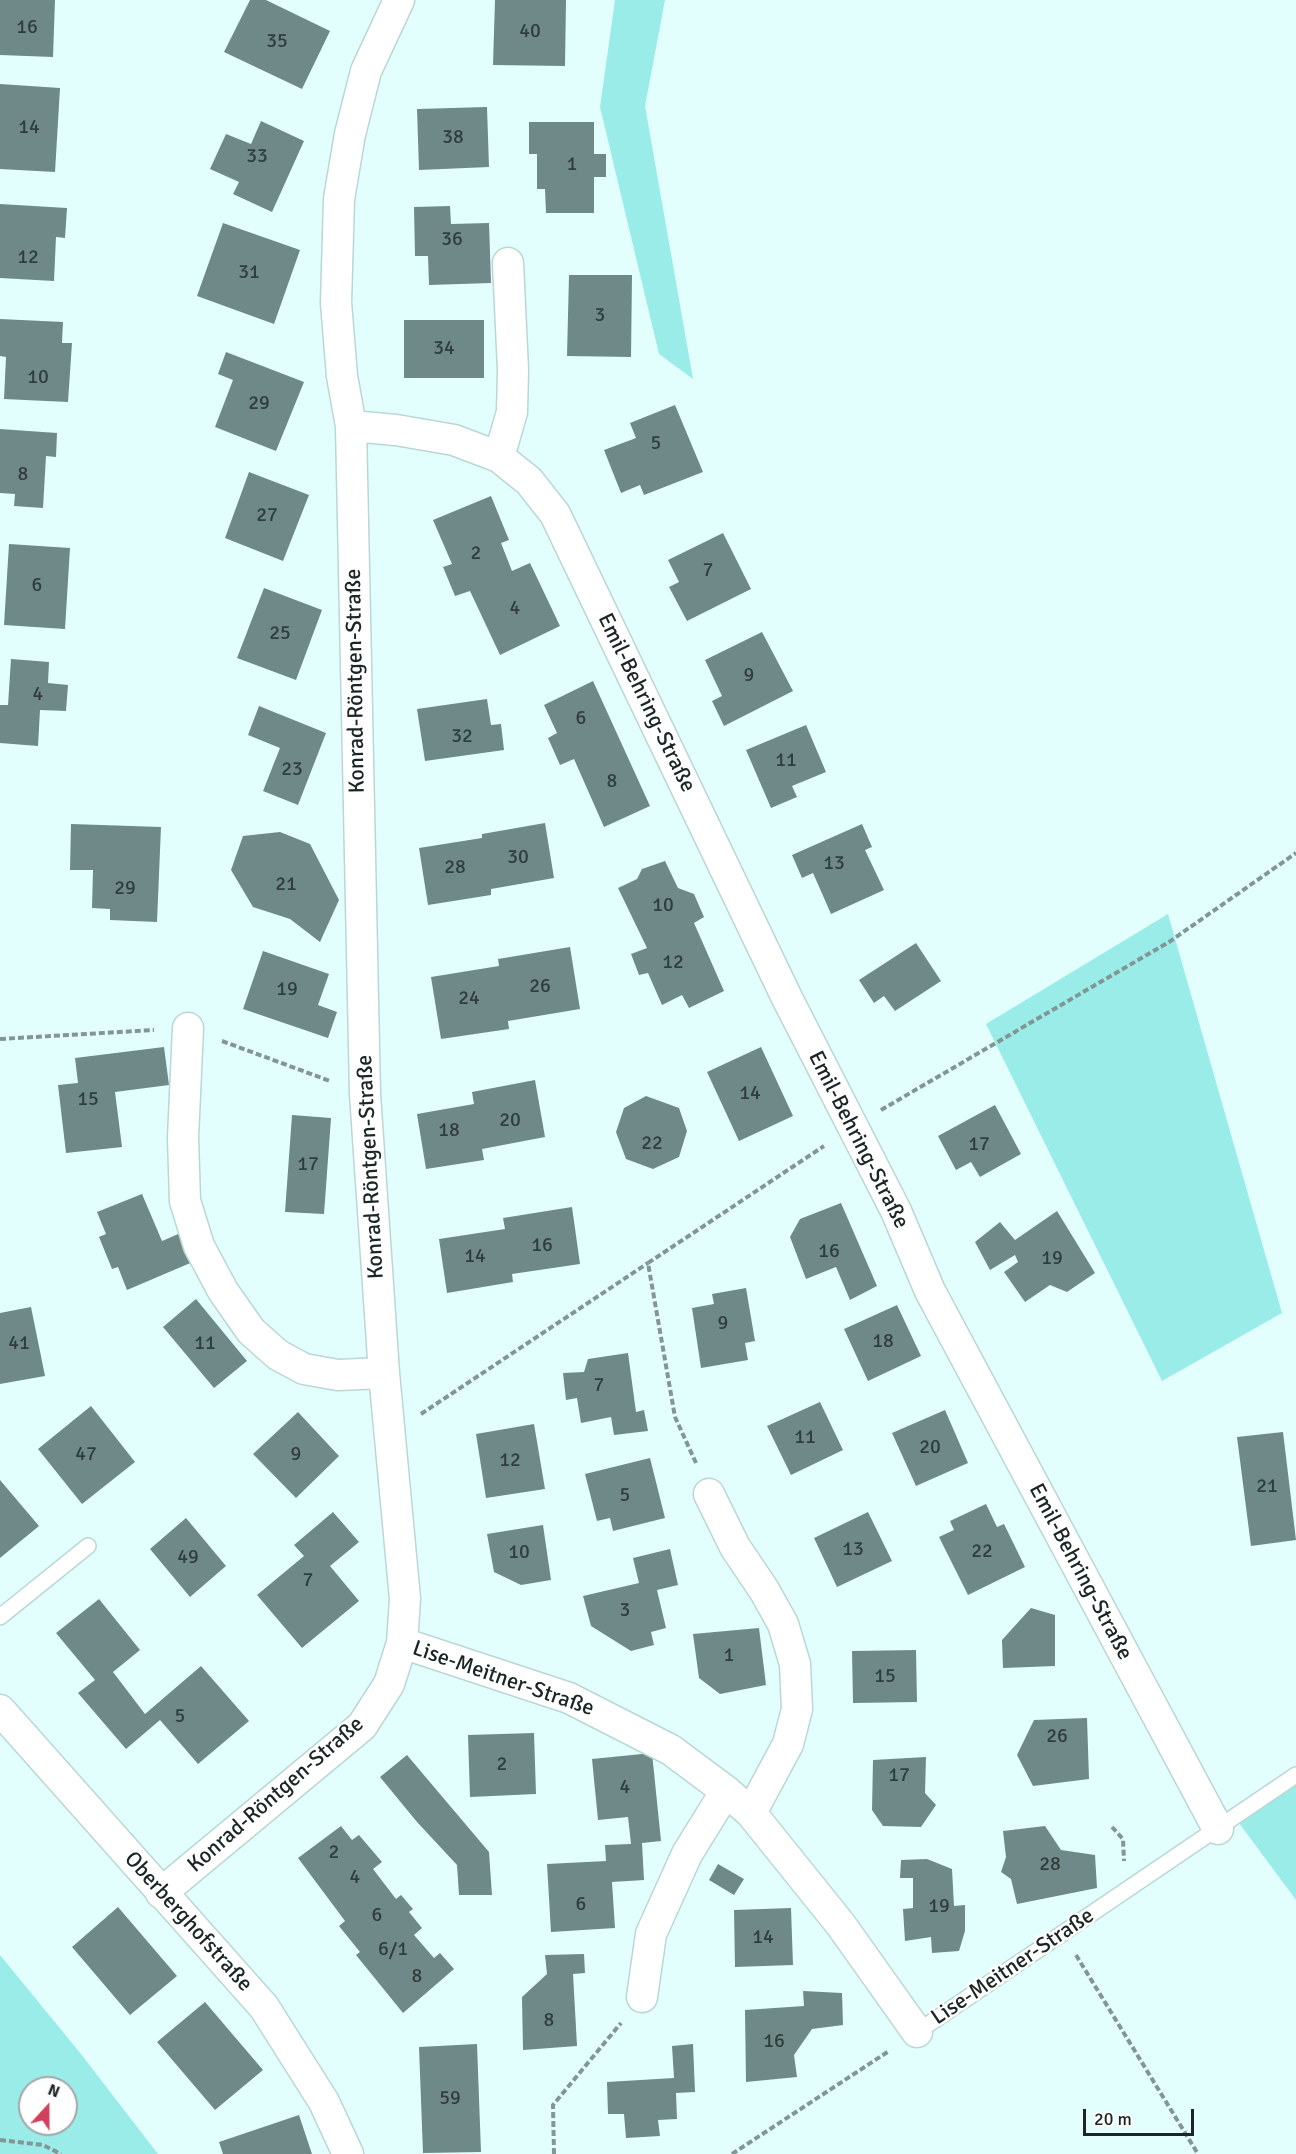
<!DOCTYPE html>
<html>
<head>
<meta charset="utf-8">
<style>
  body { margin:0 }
  #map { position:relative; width:1296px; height:2154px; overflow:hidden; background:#e2fffe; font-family:Signika,sans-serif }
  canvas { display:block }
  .north { position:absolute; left:18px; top:2076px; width:60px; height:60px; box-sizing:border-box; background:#fff; border:2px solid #a3a8a7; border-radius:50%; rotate:21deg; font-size:16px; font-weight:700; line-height:24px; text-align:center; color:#1a2524 }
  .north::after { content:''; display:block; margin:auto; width:21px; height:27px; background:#d1415d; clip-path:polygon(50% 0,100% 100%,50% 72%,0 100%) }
  .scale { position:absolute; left:1083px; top:2109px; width:111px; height:27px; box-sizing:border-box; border:3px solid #1a2524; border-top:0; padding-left:8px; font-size:18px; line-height:21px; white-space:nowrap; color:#1a2524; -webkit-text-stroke:4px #fff; paint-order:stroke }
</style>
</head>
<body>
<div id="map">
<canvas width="1296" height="2154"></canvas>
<div class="north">N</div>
<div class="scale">20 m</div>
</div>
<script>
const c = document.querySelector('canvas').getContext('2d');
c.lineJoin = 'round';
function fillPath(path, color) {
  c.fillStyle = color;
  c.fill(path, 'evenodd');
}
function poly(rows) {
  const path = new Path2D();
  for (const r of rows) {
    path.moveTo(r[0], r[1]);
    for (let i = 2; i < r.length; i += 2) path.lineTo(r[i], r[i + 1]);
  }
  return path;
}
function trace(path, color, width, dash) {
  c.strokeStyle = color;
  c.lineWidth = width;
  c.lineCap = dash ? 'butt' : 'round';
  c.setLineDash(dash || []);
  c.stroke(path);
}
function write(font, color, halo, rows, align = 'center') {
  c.font = font + ' Signika,sans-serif';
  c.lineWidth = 5;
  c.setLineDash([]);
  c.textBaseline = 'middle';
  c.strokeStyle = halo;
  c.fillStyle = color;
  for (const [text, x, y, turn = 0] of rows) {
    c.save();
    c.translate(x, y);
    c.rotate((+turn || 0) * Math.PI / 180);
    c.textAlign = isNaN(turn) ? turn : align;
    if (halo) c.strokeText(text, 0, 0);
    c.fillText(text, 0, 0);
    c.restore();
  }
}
const green = poly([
  [615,0,665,0,645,106,693,379,659,354,600,107],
  [1168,914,1282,1313,1162,1381,986,1024],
  [1296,1783,1296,1900,1239,1823],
  [0,1955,81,2054,158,2154,0,2154],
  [30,2088,66,2088,66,2124,30,2124]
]);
const building = poly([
  [0,0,55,0,53,57,0,55],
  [250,0,266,0,330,31,302,89,224,52],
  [495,0,566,0,565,66,493,65],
  [0,84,60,88,55,172,0,169],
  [487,107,489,167,419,170,417,109],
  [261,121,304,141,272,212,233,194,239,182,210,169,226,134,251,144],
  [529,122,594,122,594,154,606,154,606,177,594,177,594,213,546,213,545,189,537,189,537,154,529,154],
  [0,204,67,208,65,238,56,237,54,281,0,278],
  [450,206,451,224,489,223,491,283,429,285,428,256,415,256,414,207],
  [223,223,300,250,274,324,197,296],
  [569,275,632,275,631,357,567,356],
  [0,319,63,322,62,343,72,343,68,402,4,399,6,357,0,356],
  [404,320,484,320,484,378,404,378],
  [226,352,304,382,276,451,215,427,233,380,218,374],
  [675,405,703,472,644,495,640,485,621,493,604,450,636,438,630,423],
  [0,429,57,433,56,457,46,456,43,508,14,506,15,494,0,493],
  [249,472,309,495,283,561,225,538],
  [491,496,509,540,501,543,512,571,530,563,560,626,500,655,470,591,455,596,443,567,452,564,433,520],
  [723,533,751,589,687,621,669,587,679,582,668,560],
  [9,544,70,548,65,629,4,625],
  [264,588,322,610,296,680,237,658],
  [762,632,793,691,724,726,712,701,722,696,705,660],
  [11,659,49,662,48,683,68,685,66,711,40,710,38,746,0,743,0,705,8,705],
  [593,681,650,806,604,827,574,759,560,765,548,738,557,733,544,705],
  [487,699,491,725,501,724,504,750,425,761,417,709],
  [259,706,326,733,298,805,263,791,280,748,248,735],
  [806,725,826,772,792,786,797,797,771,808,746,750],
  [545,823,554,878,491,889,491,895,428,905,419,848,482,838,482,834],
  [71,824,161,827,157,922,110,920,110,909,92,908,93,870,70,870],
  [862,824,872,847,865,850,884,890,831,914,813,873,802,878,792,855],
  [280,832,310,844,339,900,320,942,290,919,253,907,231,870,243,836],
  [665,861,678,888,694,894,704,917,694,923,724,991,689,1008,682,995,662,1005,648,973,639,975,631,954,647,948,618,888,637,879,642,869],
  [916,943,941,981,895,1011,884,996,874,1003,859,980],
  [570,947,580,1009,508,1021,509,1029,441,1039,431,977,499,966,498,959],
  [263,951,329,974,318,1005,337,1012,328,1038,243,1009],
  [164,1047,169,1085,115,1092,122,1147,66,1153,58,1085,78,1083,75,1058],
  [761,1047,793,1116,739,1141,707,1072],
  [535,1080,545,1137,482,1149,484,1160,426,1169,417,1114,474,1104,472,1092],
  [646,1096,679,1108,687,1131,679,1157,653,1169,626,1159,616,1132,624,1108],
  [995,1105,1021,1154,980,1177,971,1162,956,1170,938,1136],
  [292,1115,331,1118,324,1214,285,1212],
  [142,1194,162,1241,183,1232,195,1261,127,1290,118,1267,112,1269,99,1237,106,1234,97,1212],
  [841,1203,877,1286,850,1300,836,1267,806,1279,790,1237,800,1219],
  [572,1207,580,1264,512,1274,513,1282,447,1293,439,1239,505,1229,503,1218],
  [1057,1211,1095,1273,1067,1292,1050,1285,1025,1302,1004,1272,1018,1262,1015,1255,990,1270,975,1242,1000,1222,1015,1240],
  [746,1288,755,1341,745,1343,748,1360,701,1368,692,1308,714,1304,712,1294],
  [196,1299,247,1361,214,1388,163,1327],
  [897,1305,921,1356,868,1381,844,1329],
  [31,1307,45,1376,0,1384,0,1313],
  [628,1353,636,1412,644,1410,648,1431,614,1435,611,1417,581,1423,577,1398,566,1400,563,1373,584,1372,588,1359],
  [820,1402,843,1450,791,1475,767,1426],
  [91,1406,135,1462,82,1504,38,1449],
  [945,1410,968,1463,916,1486,892,1433],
  [298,1412,339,1456,296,1498,253,1454],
  [534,1424,545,1489,486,1498,476,1434],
  [1283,1432,1296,1540,1251,1546,1237,1437],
  [650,1458,665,1518,613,1531,610,1518,597,1521,585,1474],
  [0,1480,39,1526,0,1558],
  [986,1504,997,1527,1004,1524,1025,1567,968,1595,939,1537,954,1530,950,1521],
  [333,1512,359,1542,330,1566,359,1601,302,1648,257,1595,304,1556,294,1545],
  [868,1512,892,1561,837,1587,814,1538],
  [186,1518,226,1566,190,1597,150,1549],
  [543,1525,551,1580,521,1585,494,1572,487,1534],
  [670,1549,678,1585,657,1590,666,1628,651,1632,654,1645,631,1651,591,1626,583,1596,639,1583,633,1558],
  [99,1599,140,1650,113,1672,145,1714,201,1666,249,1721,198,1764,160,1720,126,1749,78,1693,95,1680,56,1633],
  [1031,1608,1055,1615,1055,1666,1003,1668,1002,1640],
  [759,1628,766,1685,720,1694,699,1678,693,1634],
  [916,1650,917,1702,853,1703,852,1651],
  [1087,1718,1089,1779,1033,1786,1017,1755,1034,1720],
  [534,1733,536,1794,470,1797,468,1735],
  [652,1753,661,1841,642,1843,644,1880,612,1882,615,1928,551,1932,547,1864,606,1861,605,1845,631,1844,628,1817,598,1820,592,1759],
  [407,1755,489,1852,492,1895,459,1895,457,1865,417,1822,380,1777],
  [926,1757,925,1793,936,1805,921,1827,883,1826,872,1810,873,1760],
  [341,1826,352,1840,359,1835,382,1862,373,1869,396,1899,401,1895,413,1909,409,1912,422,1928,414,1935,434,1958,440,1953,454,1969,403,2013,356,1955,360,1952,339,1926,345,1921,298,1858],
  [1045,1826,1061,1850,1095,1855,1097,1888,1017,1904,1011,1879,1001,1872,1006,1857,1003,1831],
  [927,1859,952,1869,954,1906,965,1905,965,1931,959,1951,932,1953,931,1937,905,1941,903,1909,913,1908,913,1878,900,1878,901,1860],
  [718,1864,744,1879,734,1895,709,1880],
  [118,1907,177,1976,130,2015,72,1947],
  [791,1908,793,1965,735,1967,734,1910],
  [584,1954,585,1973,573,1974,577,2046,523,2050,522,1997,547,1974,545,1955],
  [803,1991,842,1993,843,2025,812,2029,794,2055,797,2077,746,2082,745,2010,804,2006],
  [205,2002,263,2070,215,2110,157,2042],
  [477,2044,481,2152,423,2153,419,2047],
  [693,2044,695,2092,676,2093,677,2119,658,2120,660,2136,626,2138,624,2114,608,2114,607,2082,674,2078,672,2046],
  [299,2115,312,2154,223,2154,219,2142]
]);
const path = poly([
  [0,1039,154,1030],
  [222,1041,330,1081],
  [881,1110,1169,942,1296,853],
  [421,1414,648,1263],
  [696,1463,675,1417,648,1263,824,1146],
  [1112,1827,1123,1839,1124,1861],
  [1076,1955,1198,2154],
  [0,2140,43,2145,61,2154],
  [554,2154,553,2105,621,2023],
  [732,2154,889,2051]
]);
const service = poly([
  [0,1617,88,1546],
  [917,2032,1296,1775]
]);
const minor = poly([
  [351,426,396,430,454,440,499,457,529,481,555,514,787,998,896,1211,930,1291,1218,1829],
  [499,457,512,412,513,370,508,263],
  [188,1028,183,1138,185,1201,199,1246,223,1291,251,1331,278,1355,304,1369,338,1375,384,1373],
  [709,1494,735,1547,764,1590,783,1624,795,1664,797,1709,788,1744,751,1813],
  [402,1643,569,1698,671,1750,726,1791,751,1813,841,1925,917,2032],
  [0,1710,264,2007,324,2102,348,2154],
  [161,1893,362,1726,389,1684,402,1643,405,1599,384,1373,365,1094,351,426,342,376,336,303,339,199,350,134,366,71,399,0],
  [642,1997,651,1934,687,1854,726,1791]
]);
const numberNames = [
  ["16",27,28],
  ["40",530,32],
  ["35",277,42],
  ["14",29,128],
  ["38",453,138],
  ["33",257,157],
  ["1",572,165],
  ["36",452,240],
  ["12",28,258],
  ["31",249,273],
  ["3",600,316],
  ["34",444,349],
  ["10",38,378],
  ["29",259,404],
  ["5",656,444],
  ["8",23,475],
  ["27",267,516],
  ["2",476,554],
  ["7",708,571],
  ["6",37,586],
  ["4",515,609],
  ["25",280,634],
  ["9",749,676],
  ["4",38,695],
  ["6",581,719],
  ["32",462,737],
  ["11",786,761],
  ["23",292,770],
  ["8",612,782],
  ["30",518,858],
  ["13",834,864],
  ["28",455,868],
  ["21",286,885],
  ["29",125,889],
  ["10",663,906],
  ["12",673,963],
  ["26",540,987],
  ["19",287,990],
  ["24",469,999],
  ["14",750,1094],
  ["15",88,1100],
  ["20",510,1121],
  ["18",449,1131],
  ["22",652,1144],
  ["17",979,1145],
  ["17",308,1165],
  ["16",542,1246],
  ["16",829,1252],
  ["14",475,1257],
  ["19",1052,1259],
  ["9",723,1324],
  ["18",883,1342],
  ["41",19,1344],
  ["11",205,1344],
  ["7",599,1386],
  ["11",805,1438],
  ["20",930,1448],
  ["47",86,1455],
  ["9",296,1455],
  ["12",510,1461],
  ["21",1267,1487],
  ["5",625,1496],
  ["13",853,1550],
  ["22",982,1552],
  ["10",519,1553],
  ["49",188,1558],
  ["7",308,1581],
  ["3",625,1611],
  ["1",729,1656],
  ["15",885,1677],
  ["5",180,1717],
  ["26",1057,1737],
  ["2",502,1765],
  ["17",899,1776],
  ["4",625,1788],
  ["2",334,1853],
  ["28",1050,1865],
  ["4",355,1878],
  ["6",581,1905],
  ["19",939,1907],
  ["6",377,1916],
  ["14",763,1938],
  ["6/1",393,1950],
  ["8",417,1977],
  ["8",549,2021],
  ["16",774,2042],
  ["59",450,2099]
];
const streetNames = [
  ["Konrad-Röntgen-Straße",356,681,-91],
  ["Emil-Behring-Straße",646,703,64],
  ["Emil-Behring-Straße",858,1140,63],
  ["Konrad-Röntgen-Straße",371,1167,-93],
  ["Emil-Behring-Straße",1080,1572,62],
  ["Lise-Meitner-Straße",503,1679,19],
  ["Konrad-Röntgen-Straße",276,1795,-41],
  ["Oberberghofstraße",188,1922,48],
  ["Lise-Meitner-Straße",1013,1967,-34]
];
fillPath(green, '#9aece9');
fillPath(building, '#6f8988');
trace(service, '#bad7d5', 18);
trace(minor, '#bad7d5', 33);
trace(path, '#829695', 4, [6, 3]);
trace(service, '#fff', 15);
trace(minor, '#fff', 30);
write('20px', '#2f3e3d', null, numberNames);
write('22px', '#1a2524', '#fff', streetNames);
</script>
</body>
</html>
